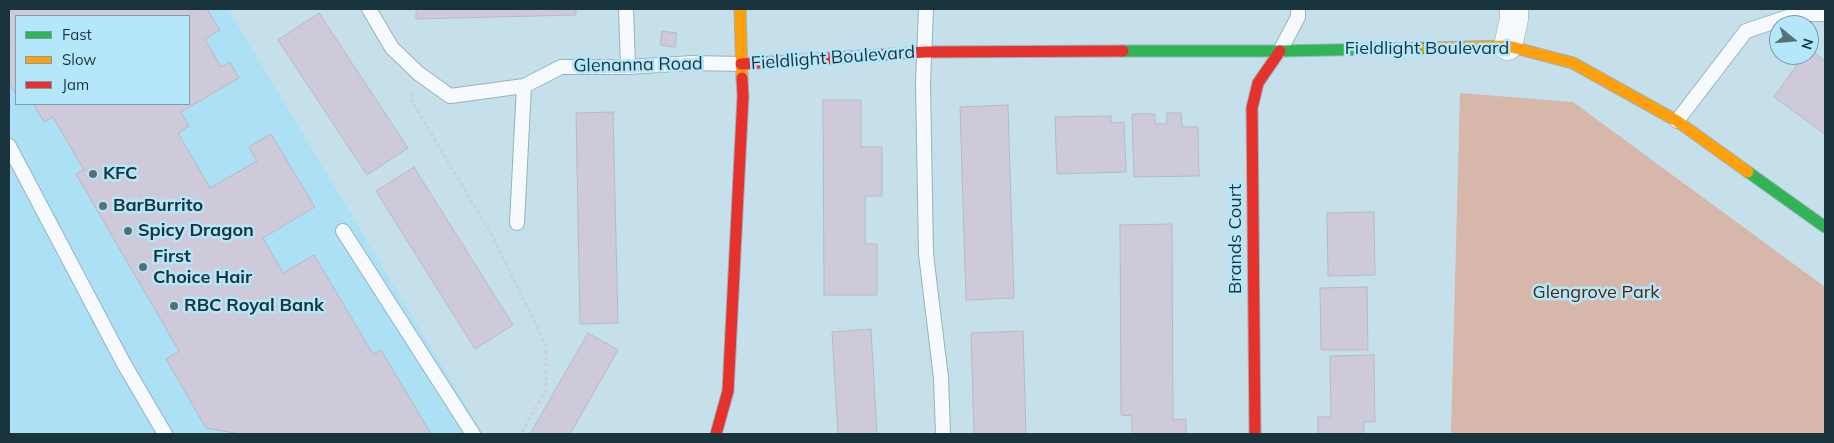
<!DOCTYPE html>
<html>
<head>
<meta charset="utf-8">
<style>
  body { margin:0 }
  #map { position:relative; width:1834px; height:443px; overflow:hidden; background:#c5e0eb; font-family:Mulish,sans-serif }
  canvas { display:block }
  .frame { position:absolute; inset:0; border:10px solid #1a343e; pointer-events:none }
  .legend { position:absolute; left:15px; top:15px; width:175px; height:90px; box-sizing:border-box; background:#b5e7fb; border:1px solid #779faf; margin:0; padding:6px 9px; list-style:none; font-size:15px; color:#1a343e }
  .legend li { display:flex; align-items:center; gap:10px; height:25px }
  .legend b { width:25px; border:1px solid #779faf }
  .north { position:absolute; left:1769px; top:15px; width:50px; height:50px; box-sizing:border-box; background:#b5e7fb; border:1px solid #779faf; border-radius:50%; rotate:107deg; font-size:14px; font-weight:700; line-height:20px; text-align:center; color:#1a343e }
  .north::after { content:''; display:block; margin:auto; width:18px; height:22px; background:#56707b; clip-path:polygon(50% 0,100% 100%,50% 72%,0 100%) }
</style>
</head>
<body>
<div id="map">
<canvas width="1834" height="443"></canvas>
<div class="frame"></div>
<ul class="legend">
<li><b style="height:6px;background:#30b455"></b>Fast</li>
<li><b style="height:6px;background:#ff9f0a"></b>Slow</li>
<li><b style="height:6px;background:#e5322d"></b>Jam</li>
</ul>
<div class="north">N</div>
</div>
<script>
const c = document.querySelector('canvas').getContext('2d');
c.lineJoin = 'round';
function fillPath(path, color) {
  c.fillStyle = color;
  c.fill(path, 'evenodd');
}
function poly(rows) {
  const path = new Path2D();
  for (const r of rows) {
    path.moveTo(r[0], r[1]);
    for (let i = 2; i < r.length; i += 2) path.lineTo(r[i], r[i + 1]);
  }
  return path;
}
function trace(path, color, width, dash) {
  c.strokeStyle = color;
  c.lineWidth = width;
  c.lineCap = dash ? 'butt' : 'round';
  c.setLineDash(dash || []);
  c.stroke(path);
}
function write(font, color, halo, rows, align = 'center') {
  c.font = font + ' Mulish,sans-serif';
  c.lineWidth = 5;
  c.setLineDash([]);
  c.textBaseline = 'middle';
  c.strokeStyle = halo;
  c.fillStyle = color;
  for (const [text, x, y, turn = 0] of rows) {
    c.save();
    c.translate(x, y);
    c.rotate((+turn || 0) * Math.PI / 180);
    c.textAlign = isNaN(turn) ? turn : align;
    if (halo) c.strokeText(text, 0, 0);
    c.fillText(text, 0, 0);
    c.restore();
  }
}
const built = poly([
  [9,9,228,9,483,434,9,434],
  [16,16,189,16,189,104,16,104]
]);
const green = poly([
  [1460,93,1573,102,1825,287,1825,434,1451,434]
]);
const building = poly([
  [9,9,207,9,220,30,205,39,221,67,230,62,239,78,181,112,189,126,178,133,210,188,257,161,249,147,271,134,315,207,263,238,283,273,314,255,373,354,381,350,431,434,240,434,206,428,166,359,179,351,76,174,84,170,53,117,44,122,33,104,189,104,189,16,16,16,16,95,9,82,9,42,10,42,9,39,9,9],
  [416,9,576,9,576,15,416,19,416,9],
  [319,13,408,148,367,175,278,40,319,13],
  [662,31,677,33,675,47,660,45,662,31],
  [1809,49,1825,61,1825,134,1774,97,1804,55,1809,55,1809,49],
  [823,100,861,100,861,147,882,147,882,196,865,196,865,244,877,244,877,295,824,295,823,100],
  [1008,105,1014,298,966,300,960,107,1008,105],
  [613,112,618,323,580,324,576,113,613,112],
  [1167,113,1181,113,1182,127,1198,127,1199,176,1134,177,1132,114,1155,114,1155,124,1167,124,1167,113],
  [1111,116,1111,123,1124,122,1126,172,1057,174,1055,117,1111,116],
  [414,167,513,325,475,349,376,191,414,167],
  [1374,212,1375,275,1328,276,1327,213,1374,212],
  [1172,224,1173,420,1186,419,1186,434,1132,434,1132,416,1121,415,1120,225,1172,224],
  [1367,287,1368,350,1321,350,1320,288,1367,287],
  [871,329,877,434,838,434,832,332,871,329],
  [1023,331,1026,434,974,434,971,333,1023,331],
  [588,333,618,350,570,434,530,434,588,333],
  [1374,355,1375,422,1364,422,1364,434,1318,434,1318,417,1331,417,1330,356,1374,355]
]);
const path = poly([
  [412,93,410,98,493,237,546,346,546,390,521,434]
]);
const lane = poly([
  [369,9,392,48,418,73,450,96,524,86,561,67,628,67,693,63,741,64],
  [626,9,628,67],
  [926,9,923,83,926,254,941,378,943,434],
  [1280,51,1298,17,1298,9],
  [1677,121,1746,31,1797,14,1825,14],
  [9,146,124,364,165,434],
  [517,223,524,86],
  [343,231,473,434]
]);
const street = poly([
  [1508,46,1514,19,1514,9]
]);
const fast = poly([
  [1123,51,1280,51,1427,48],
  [1748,172,1825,227]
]);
const slow = poly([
  [740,9,742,78],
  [1427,48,1508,46,1573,63,1677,121,1748,172]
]);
const jam = poly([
  [741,64,925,52,1123,51],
  [716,434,728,391,743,96,742,78],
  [1255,434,1252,108,1258,83,1280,51]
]);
const markers = [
  [93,174,5,"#56707b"],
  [103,206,5,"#56707b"],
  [128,231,5,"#56707b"],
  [143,267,5,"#56707b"],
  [174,306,5,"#56707b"]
];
const streetNames = [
  ["Fieldlight Boulevard",1427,49],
  ["Fieldlight Boulevard",833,58,-4],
  ["Glenanna Road",638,65,-1],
  ["Brands Court",1236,239,-90]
];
const poiNames = [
  ["KFC",103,174],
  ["BarBurrito",113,206],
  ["Spicy Dragon",138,231],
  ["First",153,257],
  ["Choice Hair",153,278],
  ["RBC Royal Bank",184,306]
];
const parkNames = [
  ["Glengrove Park",1596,293]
];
fillPath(built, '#ace1f5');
fillPath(green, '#d6b7aa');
fillPath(building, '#cecad9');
trace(building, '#b7b9c3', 1);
trace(lane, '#9ab2bc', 16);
trace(street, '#9ab2bc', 29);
trace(fast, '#9ab2bc', 13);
trace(slow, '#9ab2bc', 13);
trace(jam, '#9ab2bc', 13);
trace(path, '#c8d1d4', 3, [4, 2.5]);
trace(lane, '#f6fafc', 14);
trace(street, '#f6fafc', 28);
trace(fast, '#30b455', 11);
trace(slow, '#ff9f0a', 11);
trace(jam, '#e5322d', 11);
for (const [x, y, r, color] of markers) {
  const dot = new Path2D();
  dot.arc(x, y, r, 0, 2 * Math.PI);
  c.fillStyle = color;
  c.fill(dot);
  trace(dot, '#b5e7fb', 2);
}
write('18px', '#1a343e', '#b5e7fb', streetNames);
write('bold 18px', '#1a343e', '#b5e7fb', poiNames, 'left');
write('18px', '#522510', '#b5e7fb', parkNames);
</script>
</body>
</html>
